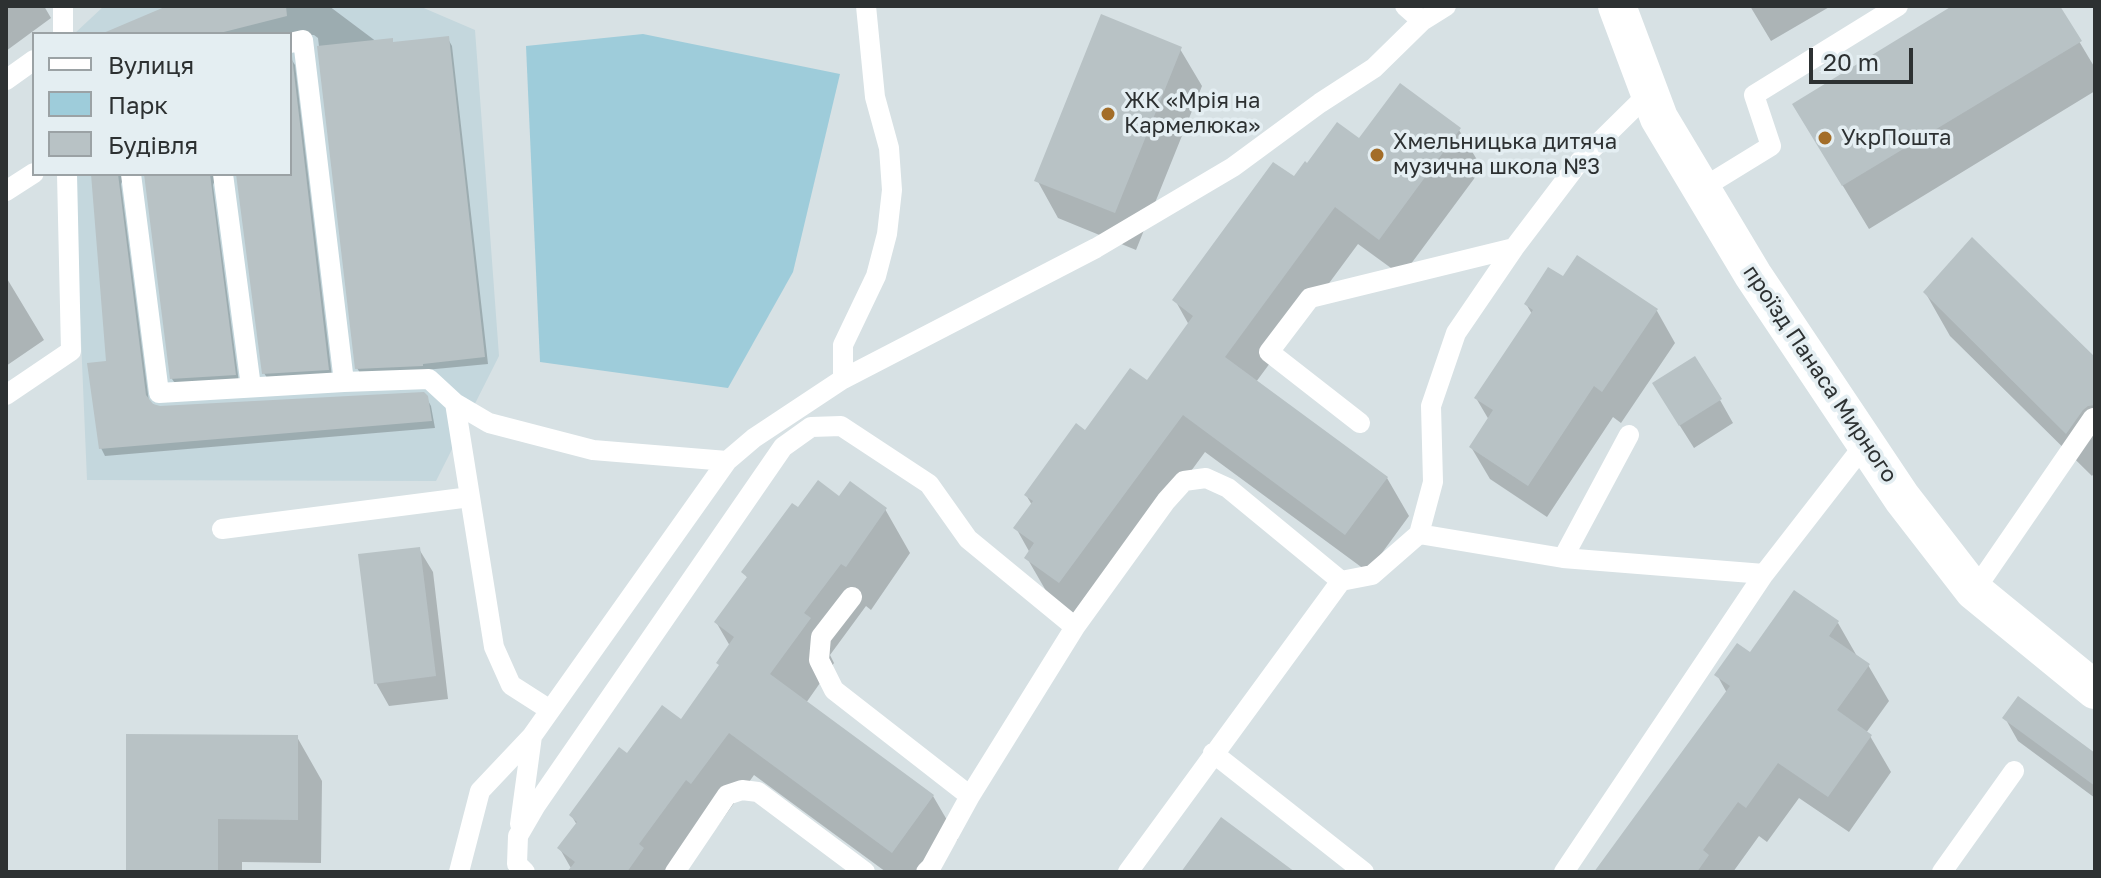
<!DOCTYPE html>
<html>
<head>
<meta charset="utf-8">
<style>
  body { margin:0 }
  #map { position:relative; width:2101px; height:878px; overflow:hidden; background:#d7e1e4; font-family:"Golos Text",sans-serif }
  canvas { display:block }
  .frame { position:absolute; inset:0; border:8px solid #2d3132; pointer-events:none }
  .legend { position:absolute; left:32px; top:32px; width:260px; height:144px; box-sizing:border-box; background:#e4eef2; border:2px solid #9ba2a5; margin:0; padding:10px 14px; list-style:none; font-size:24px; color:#2d3132 }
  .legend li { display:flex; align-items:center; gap:16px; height:40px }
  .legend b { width:40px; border:2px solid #9ba2a5 }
  .scale { position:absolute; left:1809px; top:48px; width:104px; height:36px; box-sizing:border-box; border:4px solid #2d3132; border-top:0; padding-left:10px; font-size:24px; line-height:28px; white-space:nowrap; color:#2d3132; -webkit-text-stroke:6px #e4eef2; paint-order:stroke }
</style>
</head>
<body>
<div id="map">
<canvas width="2101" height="878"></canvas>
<div class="frame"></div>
<ul class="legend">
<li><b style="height:10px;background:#fff"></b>Вулиця</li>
<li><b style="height:22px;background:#9eccda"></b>Парк</li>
<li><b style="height:22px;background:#b8c2c5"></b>Будівля</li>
</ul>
<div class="scale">20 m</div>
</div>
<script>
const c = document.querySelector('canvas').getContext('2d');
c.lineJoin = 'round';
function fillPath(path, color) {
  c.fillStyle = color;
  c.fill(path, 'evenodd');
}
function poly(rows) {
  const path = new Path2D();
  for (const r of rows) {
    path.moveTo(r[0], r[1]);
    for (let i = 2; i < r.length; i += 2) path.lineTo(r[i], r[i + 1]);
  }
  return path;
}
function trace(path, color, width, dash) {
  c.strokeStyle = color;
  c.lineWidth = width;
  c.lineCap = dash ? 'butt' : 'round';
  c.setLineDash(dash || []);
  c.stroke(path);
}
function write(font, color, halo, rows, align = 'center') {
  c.font = font + ' "Golos Text",sans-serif';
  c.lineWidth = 7;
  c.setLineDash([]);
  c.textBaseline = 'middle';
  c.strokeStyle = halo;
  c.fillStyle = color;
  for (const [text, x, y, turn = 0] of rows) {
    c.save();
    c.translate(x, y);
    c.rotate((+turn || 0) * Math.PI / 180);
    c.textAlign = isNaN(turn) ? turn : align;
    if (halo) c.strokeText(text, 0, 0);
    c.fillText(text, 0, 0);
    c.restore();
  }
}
const built = poly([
  [104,6,419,6,475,30,499,356,436,481,87,480,74,174,290,174,290,34,74,34]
]);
const green = poly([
  [643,34,840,74,793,272,728,388,540,362,526,46]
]);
const shadow = poly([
  [6,6,44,6,51,18,6,51],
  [172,6,329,6,377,42,394,44,448,39,452,46,488,364,362,376,357,368,318,38,314,35,290,34,111,34],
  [1750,6,1831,6,1771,41],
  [1956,6,2058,6,2095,68,2095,91,1869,229,1820,148],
  [1180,49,1202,86,1136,250,1058,218,1037,180],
  [290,57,295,65,332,377,269,381,264,373,238,174,290,174],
  [1459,130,1482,168,1402,276,1358,244,1256,382,1387,478,1409,516,1368,572,1205,452,1082,620,1049,596,1027,558,1030,553,1016,528,1032,505,1026,495,1085,433,1147,382,1189,325,1175,300,1294,179,1359,141],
  [93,174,125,174,121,184,149,402,160,408,426,397,431,406,435,428,105,456,101,448,108,363],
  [146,174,217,174,213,185,239,383,177,386,172,379],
  [6,277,44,340,6,366],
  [1925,292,2095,359,2095,472,2092,476,1950,336],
  [1526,304,1657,311,1675,343,1621,423,1613,417,1547,517,1490,479,1471,447,1489,420,1476,398,1532,314],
  [1720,400,1733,423,1694,448,1668,407],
  [840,498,885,509,910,553,871,610,866,606,830,655,834,663,806,703,933,796,958,839,934,872,886,872,754,775,717,827,675,872,570,872,572,870,560,849,577,825,571,815,627,756,682,721,721,667,730,646,716,622,748,579,744,572,799,510],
  [419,549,433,572,448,699,389,706,376,683],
  [1838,623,1858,658,1868,665,1889,701,1866,733,1870,736,1891,772,1849,832,1799,798,1767,842,1759,836,1733,872,1596,872,1727,693,1717,675,1751,655],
  [2005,718,2095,755,2095,798,2018,741],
  [297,737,322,781,321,863,242,862,242,872,128,872]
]);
const building = poly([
  [167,6,286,6,287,16,216,34,101,34],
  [1952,6,2060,6,2082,41,1842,186,1792,104],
  [1101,14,1182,47,1115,213,1034,181],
  [449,36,485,357,423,364,423,366,355,369,317,46,393,38,393,42],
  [290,56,292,56,329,370,262,374,236,174,290,174],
  [1400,83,1461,128,1379,240,1335,207,1225,357,1388,477,1345,535,1183,415,1059,583,1024,558,1034,543,1013,528,1033,501,1024,495,1076,423,1085,430,1130,368,1147,380,1193,316,1172,300,1273,162,1294,176,1305,161,1307,163,1337,122,1359,138],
  [91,174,118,174,146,395,153,404,160,406,424,392,428,396,432,421,99,449,87,363,106,361],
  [144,174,210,174,236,375,170,379],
  [1972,237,2095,357,2095,405,2088,406,2083,410,2066,434,1923,292],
  [1577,255,1658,309,1602,392,1594,386,1528,486,1469,447,1493,410,1474,398,1533,310,1524,304,1548,267,1563,276],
  [1695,356,1722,399,1679,426,1652,383],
  [818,480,839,496,850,481,887,508,846,567,841,564,804,613,811,618,770,674,934,795,892,853,729,733,691,784,686,780,639,844,644,848,627,872,567,872,575,862,557,848,577,822,569,815,619,747,627,753,662,705,681,719,719,665,716,663,734,637,714,622,747,577,741,572,792,503,798,507],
  [420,547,436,676,374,684,358,554],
  [1794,590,1839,621,1829,636,1870,664,1837,710,1872,735,1828,797,1778,763,1746,808,1738,802,1703,850,1709,855,1697,872,1594,872,1730,686,1714,675,1737,643,1750,652],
  [2018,696,2095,753,2095,786,2002,718],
  [126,734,298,735,298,820,218,819,218,872,126,872],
  [1221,817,1295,872,1181,872]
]);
const lane = poly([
  [63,6,63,34],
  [1405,6,1422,21],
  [290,43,303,40,344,382],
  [6,80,34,60],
  [131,174,159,393,344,382,429,379,455,403],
  [223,174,251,387],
  [1701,189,1771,146,1754,95,1898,6],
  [6,191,34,173],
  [843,379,843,345,876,276,887,234,892,190,889,148,875,97,866,6],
  [6,395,71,351,67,174],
  [1360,423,1269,352,1310,298,1514,248],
  [222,529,470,497],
  [1419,534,1563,558,1764,574],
  [1563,558,1629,435],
  [1341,581,1372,575,1419,534,1433,482,1431,406,1456,333,1514,248,1580,161,1649,93],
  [1974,591,2093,418],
  [852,597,821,637,819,660,834,690,970,796,1075,627,1166,501,1184,481,1206,478,1228,488,1341,581],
  [550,710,511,685,494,647,455,403,489,423,593,450,727,461],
  [1213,753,1364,872],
  [520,824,532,736],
  [459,872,480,791,532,736,727,461,754,438,843,379,1096,248,1233,167,1320,103,1374,68,1422,21,1446,6],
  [525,872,517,864,518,836,536,805,783,447,811,427,841,426,929,484,968,539,1075,627],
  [675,872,727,795,742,790,758,792,865,872],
  [926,872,931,867,970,796],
  [1128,872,1341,581],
  [1564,872,1764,574,1865,444],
  [1942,872,2014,771]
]);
const street = poly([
  [1617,6,1659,118,1753,275,1902,498,1974,591,2095,690]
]);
const markers = [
  [1108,114,8,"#a36d28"],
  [1825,138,8,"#a36d28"],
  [1377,155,8,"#a36d28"]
];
const poiNames = [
  ["ЖК «Мрія на",1124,101],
  ["Кармелюка»",1124,126],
  ["УкрПошта",1841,138],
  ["Хмельницька дитяча",1393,142],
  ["музична школа №3",1393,167]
];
const streetNames = [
  ["проїзд Панаса Мирного",1820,374,56]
];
fillPath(built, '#c4d7dd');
fillPath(green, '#9eccda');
fillPath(shadow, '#0003');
fillPath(building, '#b8c2c5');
trace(lane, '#fff', 20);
trace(street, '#fff', 38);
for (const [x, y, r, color] of markers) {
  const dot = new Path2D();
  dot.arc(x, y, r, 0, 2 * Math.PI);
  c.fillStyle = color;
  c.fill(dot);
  trace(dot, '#e4eef2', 3);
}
write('22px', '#2d3132', '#e4eef2', poiNames, 'left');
write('22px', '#2d3132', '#e4eef2', streetNames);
</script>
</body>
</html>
